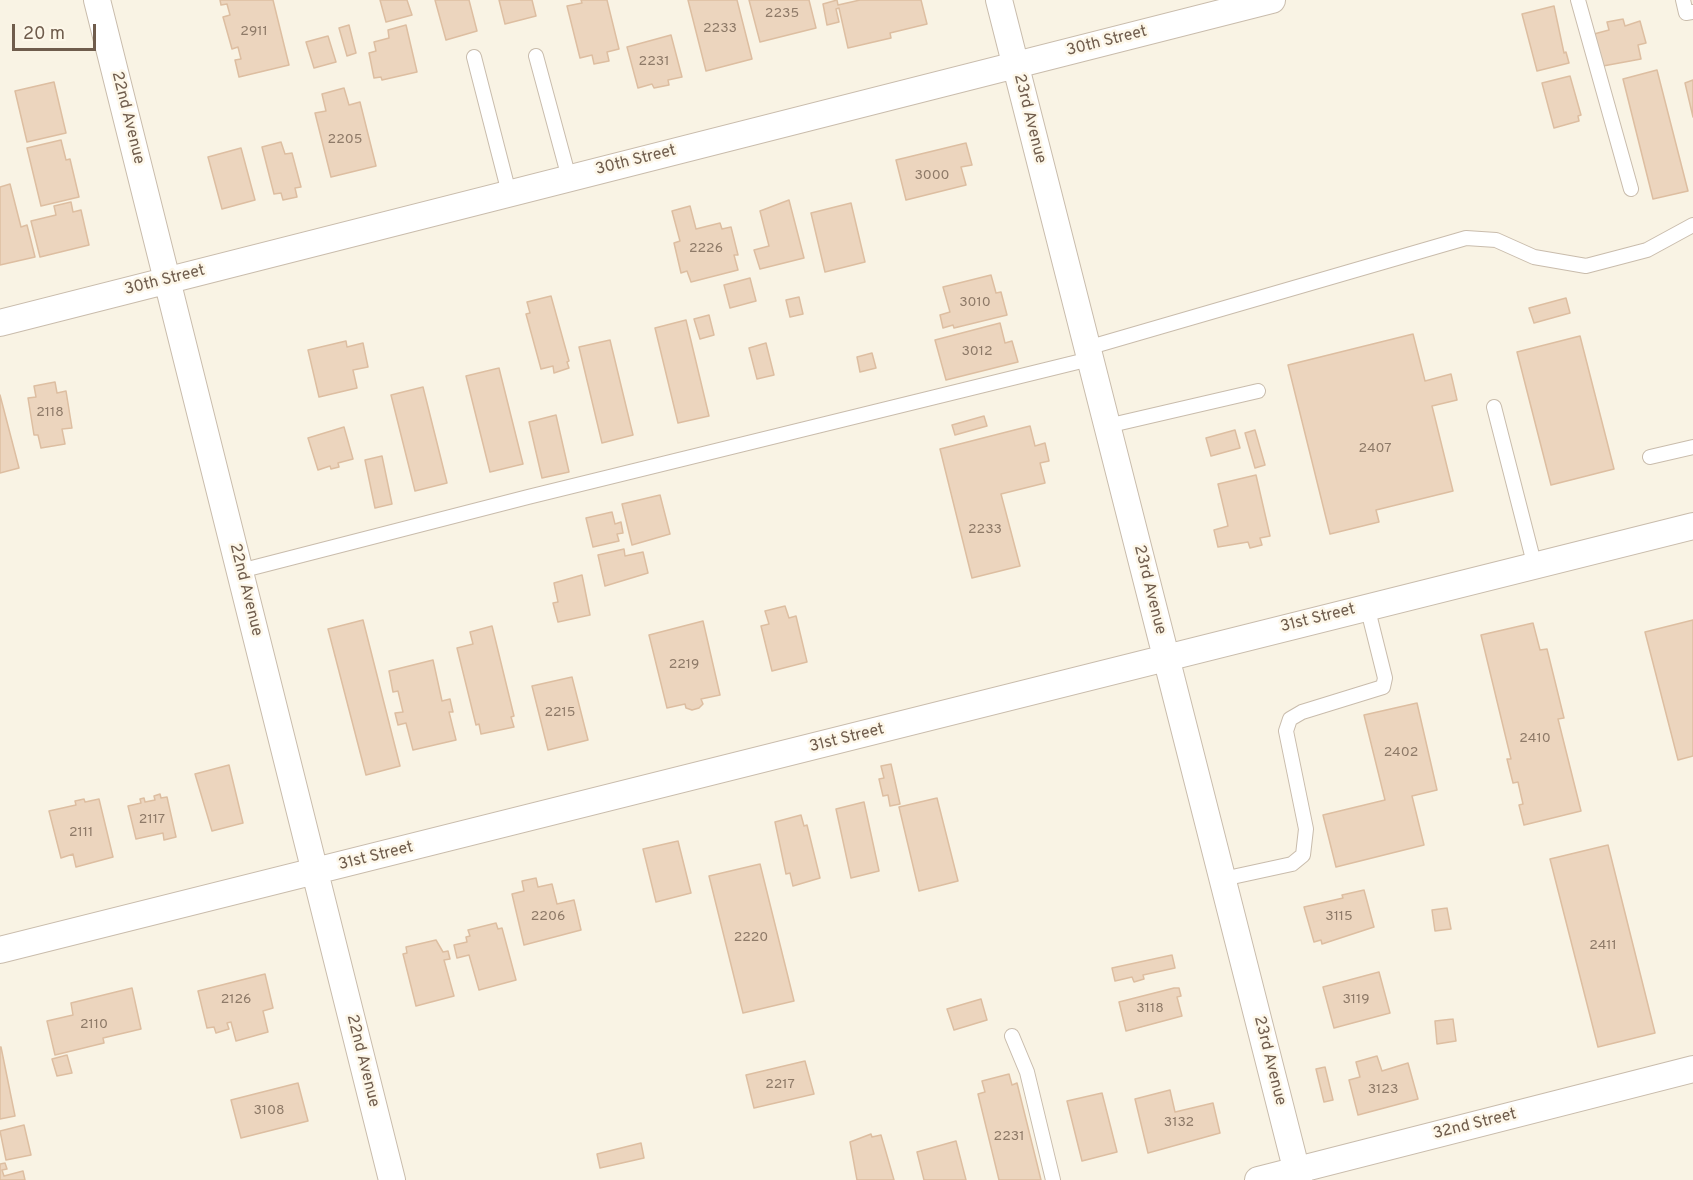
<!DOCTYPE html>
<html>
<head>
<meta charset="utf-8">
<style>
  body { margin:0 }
  #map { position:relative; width:1693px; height:1180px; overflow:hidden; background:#f9f3e4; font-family:Overpass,sans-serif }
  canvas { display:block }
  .scale { position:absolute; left:12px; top:24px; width:84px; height:27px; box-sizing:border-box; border:3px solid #6f5c4c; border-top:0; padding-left:8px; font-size:18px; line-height:21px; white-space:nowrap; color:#6f5c4c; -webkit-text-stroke:4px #fdf7e9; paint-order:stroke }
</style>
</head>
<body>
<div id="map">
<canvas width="1693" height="1180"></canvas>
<div class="scale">20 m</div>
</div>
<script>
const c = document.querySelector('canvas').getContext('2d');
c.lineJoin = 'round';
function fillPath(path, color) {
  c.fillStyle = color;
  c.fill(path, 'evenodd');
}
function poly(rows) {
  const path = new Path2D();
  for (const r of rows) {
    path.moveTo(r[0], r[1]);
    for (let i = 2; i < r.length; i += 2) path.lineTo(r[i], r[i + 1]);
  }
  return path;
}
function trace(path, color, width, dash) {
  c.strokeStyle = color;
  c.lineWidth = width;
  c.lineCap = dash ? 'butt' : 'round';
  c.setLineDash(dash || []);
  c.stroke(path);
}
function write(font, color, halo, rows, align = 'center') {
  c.font = font + ' Overpass,sans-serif';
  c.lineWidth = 5;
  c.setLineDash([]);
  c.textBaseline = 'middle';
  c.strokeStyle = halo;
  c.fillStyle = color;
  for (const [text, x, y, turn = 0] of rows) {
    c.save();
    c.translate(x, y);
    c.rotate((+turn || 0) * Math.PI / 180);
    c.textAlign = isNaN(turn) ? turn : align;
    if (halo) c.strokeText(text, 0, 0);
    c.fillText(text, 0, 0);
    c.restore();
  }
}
const building = poly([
  [220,0,273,0,289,65,239,77,235,60,241,59,238,47,232,49,223,17,230,15,227,4,221,5,220,0],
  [380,0,407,0,412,15,386,22,380,0],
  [435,0,469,0,477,31,446,40,435,0],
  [499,0,532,0,536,16,505,24,499,0],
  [581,0,607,0,619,49,607,52,609,61,594,64,592,55,580,58,567,6,582,3,581,0],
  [688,0,737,0,752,59,706,71,688,0],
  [749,0,809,0,816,28,760,42,749,0],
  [837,0,838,5,860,0,921,0,927,24,890,33,891,38,848,48,839,8,836,9,839,22,827,25,823,4,837,0],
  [1554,6,1564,53,1566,52,1569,63,1537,71,1522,14,1554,6],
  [1623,19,1625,26,1640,21,1646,43,1638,45,1641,59,1603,66,1594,34,1609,30,1607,22,1623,19],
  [349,25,356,53,347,56,339,28,349,25],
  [406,25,417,72,382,80,381,77,374,78,369,53,376,51,374,42,389,38,388,30,406,25],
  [671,35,682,77,668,80,669,85,654,88,652,84,638,88,627,47,671,35],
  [328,36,336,62,314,68,306,42,328,36],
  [1657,70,1688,191,1653,199,1623,79,1657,70],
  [1570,76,1581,115,1578,116,1579,121,1554,128,1542,83,1570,76],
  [1693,80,1693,117,1685,83,1693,80],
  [54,82,66,133,27,142,15,91,54,82],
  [344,88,349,105,360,102,376,166,331,177,315,113,326,111,322,94,344,88],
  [61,140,66,160,70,159,79,197,41,206,27,148,61,140],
  [281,142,285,154,292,153,301,187,295,188,297,197,283,200,281,193,274,194,262,147,281,142],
  [966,143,972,165,961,167,966,185,906,200,896,160,966,143],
  [241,148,255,200,222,209,208,157,241,148],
  [10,184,21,227,27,225,35,257,0,265,0,187,10,184],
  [789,200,804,258,760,269,754,250,769,246,760,211,789,200],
  [71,202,73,212,81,210,89,245,40,257,31,221,56,215,54,206,71,202],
  [851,203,865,262,825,272,811,213,851,203],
  [690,206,696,229,720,223,722,229,731,227,738,255,734,255,738,270,691,282,687,271,681,273,674,243,680,241,672,211,690,206],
  [991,275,996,293,1001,292,1007,315,954,328,953,325,943,328,940,315,950,312,943,287,991,275],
  [750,278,756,301,730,308,724,285,750,278],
  [551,296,569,361,567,362,569,368,554,373,553,366,541,369,526,314,530,313,527,302,551,296],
  [799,297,803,314,790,317,786,300,799,297],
  [1566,298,1570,313,1534,323,1529,308,1566,298],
  [709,315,714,335,700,339,694,319,709,315],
  [686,320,709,416,678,423,655,328,686,320],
  [1000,323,1005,343,1012,341,1018,362,946,380,935,340,1000,323],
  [1413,334,1425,381,1451,374,1457,400,1432,406,1453,491,1376,510,1379,522,1330,534,1288,365,1413,334],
  [1580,336,1614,469,1551,485,1517,352,1580,336],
  [610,340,633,435,602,443,579,347,610,340],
  [346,341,347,347,363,343,368,367,353,370,357,388,319,397,308,350,346,341],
  [766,343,774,375,757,379,749,348,766,343],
  [872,353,876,368,860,372,857,357,872,353],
  [499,368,523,464,490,472,466,376,499,368],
  [55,382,57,393,66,391,72,428,62,429,65,444,41,448,38,435,34,435,28,398,36,397,34,386,55,382],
  [423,387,447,483,415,491,391,395,423,387],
  [0,395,19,468,0,473,0,395],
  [556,415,569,472,542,478,529,422,556,415],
  [984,416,987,426,955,435,952,425,984,416],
  [1030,426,1035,446,1045,443,1049,461,1040,463,1045,483,1001,494,1020,566,972,578,940,449,1030,426],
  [344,427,353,459,338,463,339,467,331,469,330,466,318,470,308,438,344,427],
  [1235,430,1240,448,1211,456,1206,438,1235,430],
  [1255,430,1265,465,1255,468,1245,433,1255,430],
  [382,456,392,504,375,508,365,460,382,456],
  [1256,475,1270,536,1260,538,1262,545,1250,548,1248,542,1218,547,1214,530,1228,526,1218,484,1256,475],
  [660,495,670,534,632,545,622,504,660,495],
  [612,512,615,524,621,522,623,533,617,534,619,541,593,547,586,518,612,512],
  [624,549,625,556,643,552,648,573,605,586,598,555,624,549],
  [582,575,590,615,558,622,553,603,558,602,554,583,582,575],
  [785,606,789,618,796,616,807,662,772,671,761,626,769,624,765,611,785,606],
  [363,620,400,766,366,775,328,629,363,620],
  [1693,620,1693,756,1678,760,1645,632,1693,620],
  [703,621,720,695,701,699,703,704,699,708,692,710,686,708,685,704,667,708,649,635,703,621],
  [1533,623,1540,650,1547,649,1564,718,1558,719,1581,811,1524,825,1519,805,1523,804,1518,782,1513,783,1507,759,1511,759,1481,635,1533,623],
  [492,626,514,716,511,717,514,727,481,734,479,724,476,725,457,648,473,644,470,632,492,626],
  [433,660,442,701,450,699,453,712,449,712,456,740,413,750,406,723,398,725,395,713,403,712,398,691,393,692,389,671,433,660],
  [572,677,588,740,548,750,532,686,572,677],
  [1417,703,1437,790,1412,796,1424,845,1336,867,1323,815,1385,800,1364,715,1417,703],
  [891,764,900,804,890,806,888,795,883,796,879,779,884,778,881,766,891,764],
  [229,765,243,823,212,831,195,774,229,765],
  [160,794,161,798,167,797,176,837,164,840,163,833,136,839,128,806,141,803,140,799,144,798,145,802,155,800,154,796,160,794],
  [937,798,958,881,919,891,899,807,937,798],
  [84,799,85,802,99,799,113,857,76,867,73,854,61,858,49,811,76,805,75,801,84,799],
  [864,802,879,871,851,878,836,809,864,802],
  [801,815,804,826,807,825,820,878,793,886,790,873,786,874,775,822,801,815],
  [678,841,691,893,656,902,643,849,678,841],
  [1608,845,1655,1033,1598,1047,1550,859,1608,845],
  [760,864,794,1001,743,1013,709,876,760,864],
  [536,878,538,887,552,884,557,904,574,900,581,930,524,945,512,894,524,891,522,881,536,878],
  [1364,890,1374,927,1322,944,1321,940,1314,942,1304,907,1343,898,1342,895,1364,890],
  [1447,908,1451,929,1435,931,1432,910,1447,908],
  [496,923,498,929,502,928,516,980,479,990,469,955,457,958,454,945,467,942,466,937,470,936,468,930,496,923],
  [436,940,443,952,448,951,450,959,444,960,454,996,416,1006,403,954,407,953,406,947,436,940],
  [1172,955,1175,968,1143,975,1144,979,1134,982,1132,977,1115,981,1112,968,1172,955],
  [1379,972,1390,1013,1334,1028,1323,987,1379,972],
  [265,974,273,1008,263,1011,268,1032,236,1041,231,1022,227,1023,229,1029,216,1033,214,1027,207,1028,198,991,265,974],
  [132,988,141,1029,103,1038,104,1043,55,1055,47,1021,73,1015,71,1003,132,988],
  [1174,988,1179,988,1181,996,1177,997,1182,1016,1126,1031,1119,1002,1174,988],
  [981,999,987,1020,954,1030,947,1009,981,999],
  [1453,1019,1456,1041,1437,1044,1435,1021,1453,1019],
  [1,1047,15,1116,0,1119,0,1047,1,1047],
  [67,1055,72,1073,57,1076,52,1059,67,1055],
  [1377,1056,1382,1071,1408,1063,1418,1099,1358,1115,1349,1080,1360,1077,1356,1062,1377,1056],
  [805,1061,814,1094,754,1108,746,1075,805,1061],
  [1325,1067,1333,1100,1324,1102,1316,1069,1325,1067],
  [1009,1074,1012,1085,1017,1083,1041,1180,999,1180,978,1094,985,1092,982,1081,1009,1074],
  [298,1083,308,1121,241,1138,231,1100,298,1083],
  [1170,1090,1175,1112,1213,1103,1220,1133,1148,1153,1135,1099,1170,1090],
  [1102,1093,1117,1152,1082,1161,1067,1101,1102,1093],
  [24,1125,31,1155,6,1160,0,1131,24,1125],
  [871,1134,872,1137,881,1135,894,1180,857,1180,850,1142,871,1134],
  [956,1141,966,1180,924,1180,917,1152,956,1141],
  [641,1143,644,1158,600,1168,597,1154,641,1143],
  [5,1163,7,1169,2,1170,4,1176,23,1171,25,1180,0,1180,0,1164,5,1163]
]);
const service = poly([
  [1578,0,1631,189],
  [1683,0,1686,13,1693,12],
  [536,56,569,178],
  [474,57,509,193],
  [1087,348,1466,238,1496,240,1534,257,1586,266,1647,250,1693,225],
  [1494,407,1534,563],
  [1107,426,1258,391],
  [1650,457,1693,447],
  [240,571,528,497,1090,359],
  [1223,879,1292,864,1303,855,1306,829,1286,731,1290,719,1302,712,1383,687,1385,678,1367,606],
  [1012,1036,1027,1072,1053,1180]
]);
const minor = poly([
  [97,0,392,1180],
  [999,0,1299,1180],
  [0,323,1272,0],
  [0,950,1693,526],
  [1258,1180,1693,1069]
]);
const numberNames = [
  ["2235",782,14],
  ["2233",720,29],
  ["2911",254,32],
  ["2231",654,62],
  ["2205",345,140],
  ["3000",932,176],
  ["2226",706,249],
  ["3010",975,303],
  ["3012",977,352],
  ["2118",50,413],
  ["2407",1375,449],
  ["2233",985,530],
  ["2219",684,665],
  ["2215",560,713],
  ["2410",1535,739],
  ["2402",1401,753],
  ["2117",152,820],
  ["2111",81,833],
  ["2206",548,917],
  ["3115",1339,917],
  ["2220",751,938],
  ["2411",1603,946],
  ["2126",236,1000],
  ["3119",1356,1000],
  ["3118",1150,1009],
  ["2110",94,1025],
  ["2217",780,1085],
  ["3123",1383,1090],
  ["3108",269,1111],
  ["3132",1179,1123],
  ["2231",1009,1137]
];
const streetNames = [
  ["30th Street",1107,42,-14],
  ["22nd Avenue",127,118,76],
  ["23rd Avenue",1029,119,76],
  ["30th Street",636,161,-14],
  ["30th Street",165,281,-14],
  ["22nd Avenue",245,590,76],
  ["23rd Avenue",1149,590,76],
  ["31st Street",1318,619,-14],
  ["31st Street",847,739,-14],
  ["31st Street",376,857,-14],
  ["22nd Avenue",362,1061,76],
  ["23rd Avenue",1269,1061,76],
  ["32nd Street",1475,1125,-14]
];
fillPath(building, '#ecd5be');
trace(building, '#ddbea1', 1.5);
trace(service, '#c9bcac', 16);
trace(minor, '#c9bcac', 28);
trace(service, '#fff', 14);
trace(minor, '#fff', 26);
write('14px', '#8e7a68', null, numberNames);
write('16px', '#6f5c4c', '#fdf7e9', streetNames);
</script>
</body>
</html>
